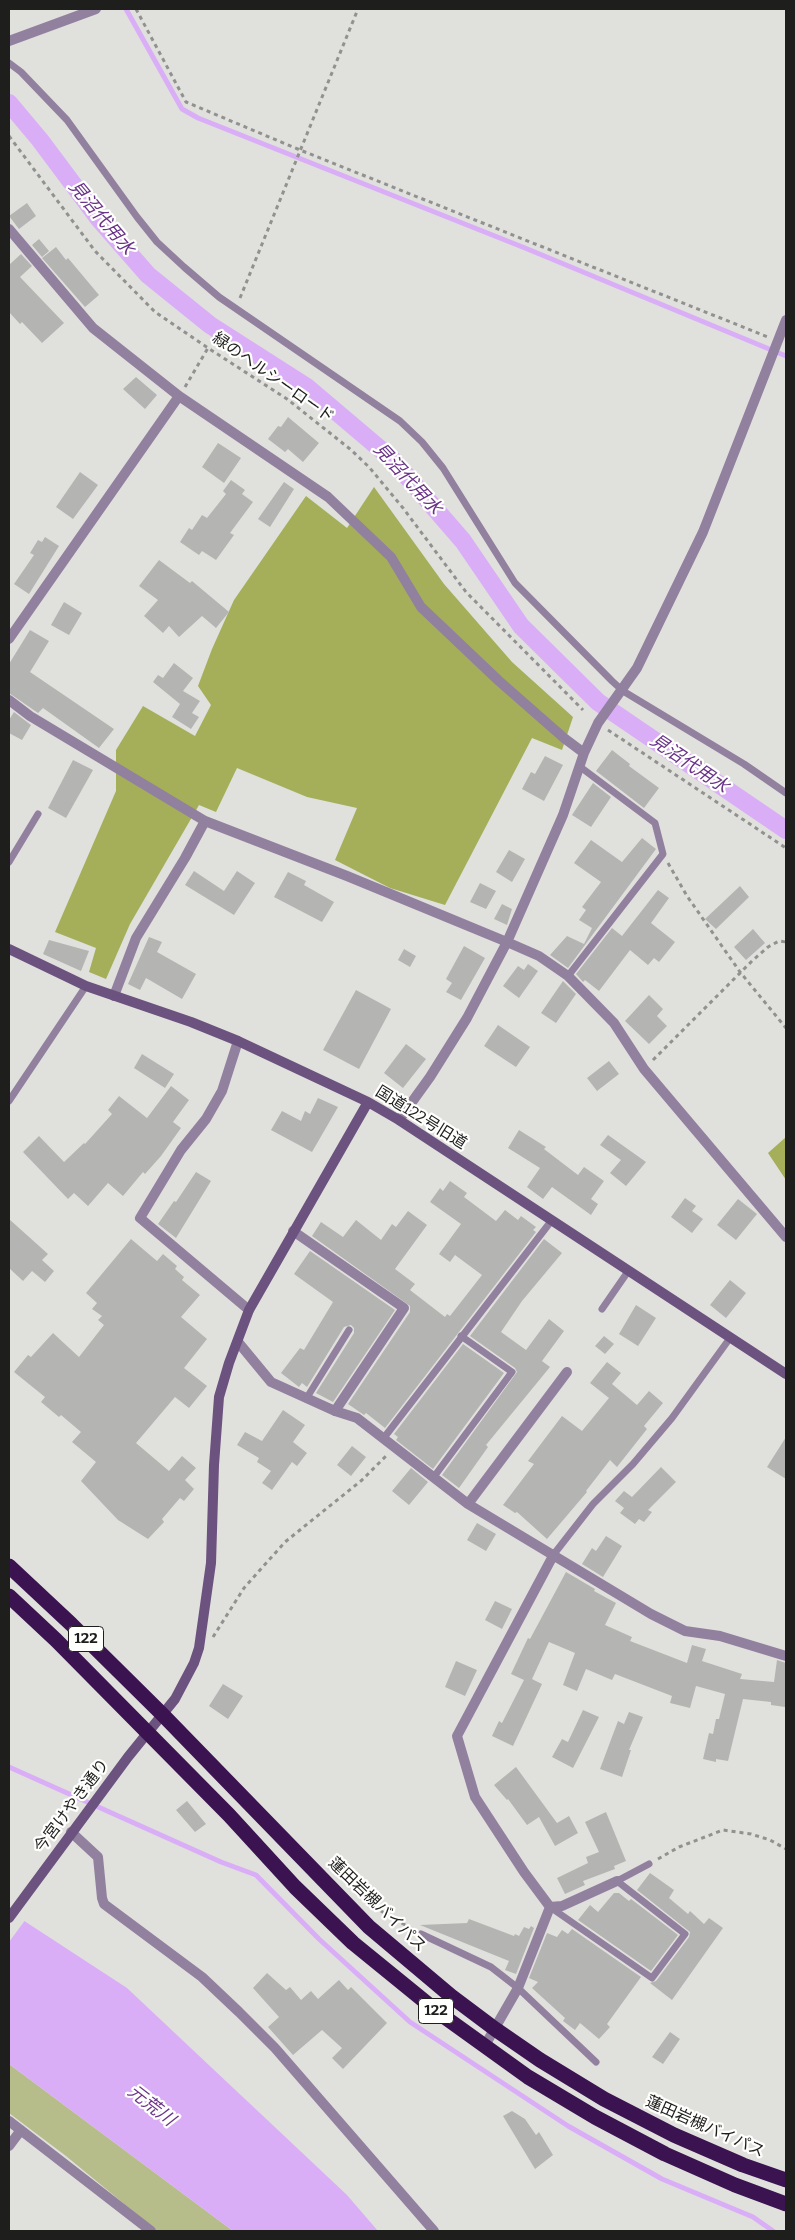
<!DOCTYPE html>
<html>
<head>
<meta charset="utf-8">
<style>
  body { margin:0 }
  #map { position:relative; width:795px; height:2240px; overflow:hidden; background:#e0e0dd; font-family:Bitter,serif }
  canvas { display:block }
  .frame { position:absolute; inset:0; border:10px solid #1e1e1d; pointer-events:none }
</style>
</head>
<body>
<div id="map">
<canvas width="795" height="2240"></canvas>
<div class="frame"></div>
</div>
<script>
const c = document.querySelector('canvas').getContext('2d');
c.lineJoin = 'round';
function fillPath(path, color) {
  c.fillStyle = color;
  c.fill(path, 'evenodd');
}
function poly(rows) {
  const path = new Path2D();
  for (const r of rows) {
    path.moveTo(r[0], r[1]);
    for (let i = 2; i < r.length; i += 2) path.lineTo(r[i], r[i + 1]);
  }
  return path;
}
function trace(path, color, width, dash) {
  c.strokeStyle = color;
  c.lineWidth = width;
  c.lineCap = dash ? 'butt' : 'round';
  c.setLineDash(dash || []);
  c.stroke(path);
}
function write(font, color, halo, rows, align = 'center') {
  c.font = font + ' Bitter,"Noto Sans JP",serif';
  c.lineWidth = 4.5;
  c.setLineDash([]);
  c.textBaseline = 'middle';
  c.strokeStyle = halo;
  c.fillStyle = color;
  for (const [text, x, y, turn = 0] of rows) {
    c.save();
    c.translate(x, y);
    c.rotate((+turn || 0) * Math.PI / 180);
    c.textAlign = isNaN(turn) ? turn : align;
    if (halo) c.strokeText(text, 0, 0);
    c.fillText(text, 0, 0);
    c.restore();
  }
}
const green = poly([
  [9,2064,233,2231,157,2231,66,2156,9,2113]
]);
const forest = poly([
  [374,487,444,584,512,662,573,717,562,750,532,738,445,905,390,888,335,860,357,808,307,797,237,768,216,812,199,805,130,924,106,979,89,972,96,948,55,932,116,791,116,750,143,706,195,736,211,705,198,686,212,649,234,600,306,496,347,528],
  [786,1137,786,1180,768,1153]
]);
const water = poly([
  [9,1911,127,1988,347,2195,378,2231,233,2231,9,2064]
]);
const pier = poly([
  [9,1909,26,1919,9,1942]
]);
const stream = poly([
  [126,9,182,109,198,118,525,248,786,356],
  [9,1767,221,1862,256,1875,319,1939,410,2022,568,2126,662,2179,753,2217,773,2231]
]);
const canal = poly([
  [9,103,40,140,99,219,148,275,210,325,307,387,392,459,463,541,521,626,598,702,786,830]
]);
const building = poly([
  [27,203,36,216,19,229,9,216],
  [39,239,49,251,42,257,32,245],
  [56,247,66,260,68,258,99,295,85,307,42,258],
  [21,254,32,266,20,277,64,323,42,343,22,322,20,324,9,312,9,265],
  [136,377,157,395,145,409,123,389],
  [288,417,319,443,303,462,288,449,285,452,268,439,278,426,281,427],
  [218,443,241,458,224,483,202,467],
  [80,472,98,485,73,519,56,507],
  [231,480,245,490,242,494,253,502,230,533,234,535,216,560,202,551,199,555,180,542,189,528,192,530,202,515,207,518,226,494,223,491],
  [284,482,294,489,270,527,258,519],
  [45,537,59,546,29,594,14,584,34,555,30,553,38,540,42,542],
  [159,560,190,583,192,581,229,612,216,628,202,616,179,637,169,626,163,633,144,616,158,600,139,586],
  [64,602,82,613,69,635,51,625],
  [30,630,49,641,30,672,114,729,99,748,43,708,38,713,9,693,9,664],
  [174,663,193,678,183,691,200,701,192,713,199,717,191,729,172,717,180,704,153,682,158,675,163,678],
  [14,712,31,725,22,740,9,733,9,720],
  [612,750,630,764,629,766,659,788,644,808,596,771],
  [545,756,563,765,544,801,522,789,531,772,535,774],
  [73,760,93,770,66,818,48,808],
  [593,783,611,797,591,827,572,815],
  [642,838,656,849,568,968,550,955,567,936,584,944,592,928,579,920,586,910,582,907,601,882,574,863,591,840,622,862],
  [509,850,525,859,512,882,496,872],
  [194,871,224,891,237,871,255,883,234,915,185,885],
  [288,872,306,881,304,885,334,902,322,922,274,897],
  [480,883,496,891,486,909,470,902],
  [740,886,749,897,716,929,705,919],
  [658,890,669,898,651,923,675,942,659,962,654,958,648,965,630,950,599,991,585,980,583,982,576,974,612,928,622,936],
  [502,904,512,909,507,925,494,919],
  [753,929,765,943,746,960,734,947],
  [149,937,162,942,157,952,196,974,182,999,146,978,140,990,128,984],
  [49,940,89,951,81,971,43,954],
  [464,946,485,958,461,1000,446,992,452,983,446,979],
  [404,949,416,956,410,967,398,960],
  [528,964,538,971,519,998,503,986,518,966,524,970],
  [563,981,576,994,556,1023,541,1013],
  [356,990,391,1009,359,1069,323,1050],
  [649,995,663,1009,657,1016,667,1026,649,1044,625,1021],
  [498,1025,530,1047,516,1067,484,1046],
  [406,1044,426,1059,403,1088,384,1073],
  [142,1054,174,1074,165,1088,134,1068],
  [609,1061,619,1074,597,1091,587,1078],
  [171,1086,189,1100,173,1122,181,1128,161,1156,145,1174,143,1172,123,1196,108,1183,88,1206,74,1193,68,1199,23,1152,39,1136,64,1162,84,1143,85,1144,112,1114,108,1110,119,1096,147,1118],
  [318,1098,338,1107,312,1152,271,1130,282,1111,301,1121,305,1111,310,1114],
  [519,1130,546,1147,544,1149,578,1175,584,1167,604,1181,591,1199,598,1204,591,1215,552,1187,543,1199,527,1187,540,1168,508,1148],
  [608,1135,646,1162,626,1186,610,1173,621,1160,600,1145],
  [196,1172,211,1181,176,1238,158,1224,174,1201,176,1202],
  [450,1181,467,1193,464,1197,496,1221,505,1210,518,1220,521,1216,536,1227,533,1230,536,1232,385,1428,366,1413,364,1415,348,1404,410,1312,410,1306,312,1236,321,1222,343,1237,356,1220,381,1240,392,1224,396,1227,408,1211,427,1225,395,1269,415,1284,410,1290,445,1317,447,1314,450,1316,482,1275,455,1255,450,1262,439,1254,461,1224,430,1202,440,1188,443,1191],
  [685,1198,696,1206,692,1211,703,1219,692,1233,671,1217],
  [738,1199,757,1214,736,1240,717,1225],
  [9,1219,48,1254,42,1260,54,1271,45,1282,32,1271,23,1281,9,1268],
  [131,1239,157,1261,163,1254,177,1266,175,1269,184,1277,182,1280,200,1295,181,1317,207,1339,184,1368,207,1386,189,1408,175,1397,136,1443,169,1471,182,1456,196,1468,185,1480,194,1489,184,1501,180,1498,162,1519,164,1522,148,1539,118,1520,81,1481,96,1462,72,1442,81,1432,61,1415,59,1417,41,1402,45,1397,14,1372,28,1355,31,1357,53,1333,79,1357,104,1325,98,1320,102,1316,92,1309,97,1303,86,1293],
  [544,1239,562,1253,522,1301,501,1332,526,1350,549,1319,564,1331,542,1361,550,1367,486,1445,488,1447,459,1488,442,1475,517,1372,515,1368,470,1336],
  [310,1251,395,1310,333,1402,316,1393,354,1333,354,1328,351,1325,344,1327,307,1387,302,1383,299,1387,281,1373,300,1348,304,1350,333,1302,294,1274],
  [730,1280,746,1293,726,1318,710,1305],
  [636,1305,656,1318,638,1346,619,1334],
  [604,1336,614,1344,605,1354,595,1346],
  [463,1344,504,1373,433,1469,396,1440,398,1437,394,1434],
  [607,1362,621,1373,612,1384,637,1405,649,1391,663,1403,644,1426,647,1429,617,1467,610,1460,586,1491,587,1492,547,1539,517,1512,515,1513,503,1505,534,1464,528,1461,562,1416,582,1431,609,1398,590,1383],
  [283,1410,305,1425,293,1442,307,1453,297,1466,292,1462,272,1490,262,1483,271,1471,257,1462,259,1458,237,1445,245,1432,262,1441],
  [786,1437,786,1479,767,1467],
  [352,1446,366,1457,351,1476,337,1465],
  [661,1467,676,1482,648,1510,652,1512,644,1522,639,1519,635,1524,620,1513,624,1508,615,1501,624,1491,632,1497],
  [411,1468,428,1482,409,1505,392,1491],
  [477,1523,496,1534,486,1551,467,1540],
  [606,1536,622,1546,603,1577,582,1564,592,1548,596,1551],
  [566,1572,595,1589,594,1591,616,1603,605,1625,632,1637,630,1641,687,1663,692,1645,706,1649,702,1661,742,1674,740,1679,774,1682,777,1660,786,1663,785,1707,771,1705,771,1702,743,1699,728,1761,716,1759,716,1762,703,1759,709,1733,713,1734,716,1719,719,1719,725,1694,696,1686,690,1708,670,1703,672,1696,615,1674,612,1680,586,1669,577,1691,563,1685,575,1653,549,1642,532,1679,542,1684,513,1746,492,1736,499,1721,502,1723,524,1680,511,1674,528,1638,530,1639],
  [495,1601,512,1609,502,1629,485,1620],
  [456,1661,477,1670,465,1696,445,1687],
  [223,1684,243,1696,228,1719,209,1706],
  [583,1710,599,1717,573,1768,552,1757,562,1739,568,1742],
  [629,1712,643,1717,629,1750,631,1750,622,1777,600,1769,618,1721,624,1724],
  [516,1767,557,1823,569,1816,578,1833,555,1846,539,1817,527,1825,508,1799,507,1800,494,1785],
  [187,1801,206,1824,195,1832,176,1810],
  [606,1812,626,1861,614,1866,615,1869,583,1881,585,1885,565,1894,557,1878,588,1863,586,1857,599,1852,585,1822],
  [650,1873,674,1890,669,1898,688,1914,690,1911,704,1924,709,1918,723,1928,672,2000,650,1983,656,1981,689,1937,690,1932,637,1890],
  [614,1893,619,1893,629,1901,631,1899,678,1935,651,1971,578,1920,590,1905,598,1912],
  [469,1919,514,1936,515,1934,519,1936,524,1927,529,1929,531,1926,534,1928,516,1974,505,1970,509,1961,420,1925,467,1923],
  [572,1929,641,1977,607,2024,610,2027,599,2039,580,2023,575,2030,563,2021,565,2018,532,1988,538,1982,529,1978,547,1933,557,1937,562,1930,568,1934],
  [267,1973,286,1990,290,1987,301,2000,311,1991,318,1999,339,1980,348,1990,351,1987,387,2023,343,2069,332,2058,342,2048,322,2030,293,2055,268,2027,279,2017,253,1988],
  [670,2032,680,2039,663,2064,652,2057],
  [512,2111,525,2119,536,2135,539,2132,553,2155,535,2169,503,2116]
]);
const path = poly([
  [136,9,186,102,300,150,768,337],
  [9,136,95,251,155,312,208,348,287,399,350,449,369,467,403,508,466,592,583,710],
  [240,298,358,9],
  [185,387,208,348],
  [608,730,786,848],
  [668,863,687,896,740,972,786,1028],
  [653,1060,752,961,768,947,779,941,786,942],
  [213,1637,244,1588,285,1542,362,1480,387,1455],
  [658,1859,679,1847,723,1830,751,1834,770,1840,786,1849],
  [374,1907,412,1929]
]);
const lane = poly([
  [9,63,21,72,67,120,137,217,157,242,184,267,219,297,400,421,422,442,443,468,515,583,612,681,623,691,744,764,786,793],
  [9,862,38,814],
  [568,976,663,854,655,823,579,766],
  [9,1101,86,986],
  [602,1309,629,1270],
  [306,1399,349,1330],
  [383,1439,552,1220],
  [433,1478,512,1372,461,1336],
  [554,1554,593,1504,633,1464,672,1418,730,1338],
  [550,1907,652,1978,685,1934,617,1881,649,1864],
  [421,1934,491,1967,518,1988,596,2062]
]);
const street = poly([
  [9,41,96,9],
  [9,229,93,328,179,396,328,497,391,557,421,607,499,681,564,738,584,753],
  [9,639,179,396],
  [9,700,30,716,205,821,347,876,507,942,539,956,568,976,614,1023,644,1069,786,1237],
  [114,996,136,938,185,858,205,821],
  [238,1041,222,1091,206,1119,181,1150,140,1218,249,1310],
  [399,1120,430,1077,467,1018,507,942,563,815,584,753,598,723,637,668,703,532,786,320],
  [293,1231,404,1308,335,1411],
  [238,1342,271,1382,335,1411,357,1418,468,1504,651,1614,685,1631,720,1636,786,1656],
  [468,1504,567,1372],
  [71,1832,98,1857,102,1898,104,1904,202,1977,239,2012,275,2048,434,2231],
  [550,1907,562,1906,617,1881],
  [484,2047,518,1988,550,1907,524,1872,475,1797,457,1736,554,1554],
  [9,2121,151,2231],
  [9,2146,21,2130]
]);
const secondary = poly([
  [9,949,86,986,191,1022,238,1041,368,1102,399,1120,786,1374],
  [9,1918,128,1757,175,1699,194,1663,199,1648,211,1563,214,1465,219,1397,229,1363,249,1310,368,1102]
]);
const highway = poly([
  [9,1566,71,1624,162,1714,369,1927,451,1996,495,2029,540,2060,604,2099,674,2135,743,2165,786,2180],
  [9,1596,56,1640,229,1815,295,1887,353,1943,439,2013,528,2077,595,2117,665,2154,735,2185,786,2204]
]);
const shields = [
  [86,1639,35],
  [436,2011,35]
];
const shieldNames = [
  ["122",86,1639],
  ["122",436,2011]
];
const streetNames = [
  ["緑のヘルシーロード",273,378,35],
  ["国道122号旧道",421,1118,32],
  ["今宮けやき通り",72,1806,-53],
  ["蓮田岩槻バイパス",377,1905,44],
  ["蓮田岩槻バイパス",705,2127,24]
];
const waterNames = [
  ["見沼代用水",101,218,50],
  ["見沼代用水",407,479,47],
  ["見沼代用水",689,764,34],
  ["元荒川",151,2106,38]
];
fillPath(green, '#b6bd8a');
fillPath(forest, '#a5af59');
fillPath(water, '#daaef7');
fillPath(pier, '#e0e0dd');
trace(stream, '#daaef7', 5);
trace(canal, '#daaef7', 18);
fillPath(building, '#b4b5b2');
trace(path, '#91918f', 3, [4, 4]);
trace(lane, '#92809f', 7);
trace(street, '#92809f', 10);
trace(secondary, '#6c527e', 10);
trace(highway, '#3b1351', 15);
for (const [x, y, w] of shields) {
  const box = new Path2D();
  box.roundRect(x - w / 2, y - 12.5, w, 25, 4);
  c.fillStyle = '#fffffe';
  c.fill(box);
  trace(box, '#1e1e1d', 1);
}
write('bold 15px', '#1e1e1d', null, shieldNames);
write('16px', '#1e1e1d', '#fffffe', streetNames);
write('italic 18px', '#693388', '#fffffe', waterNames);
</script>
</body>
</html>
